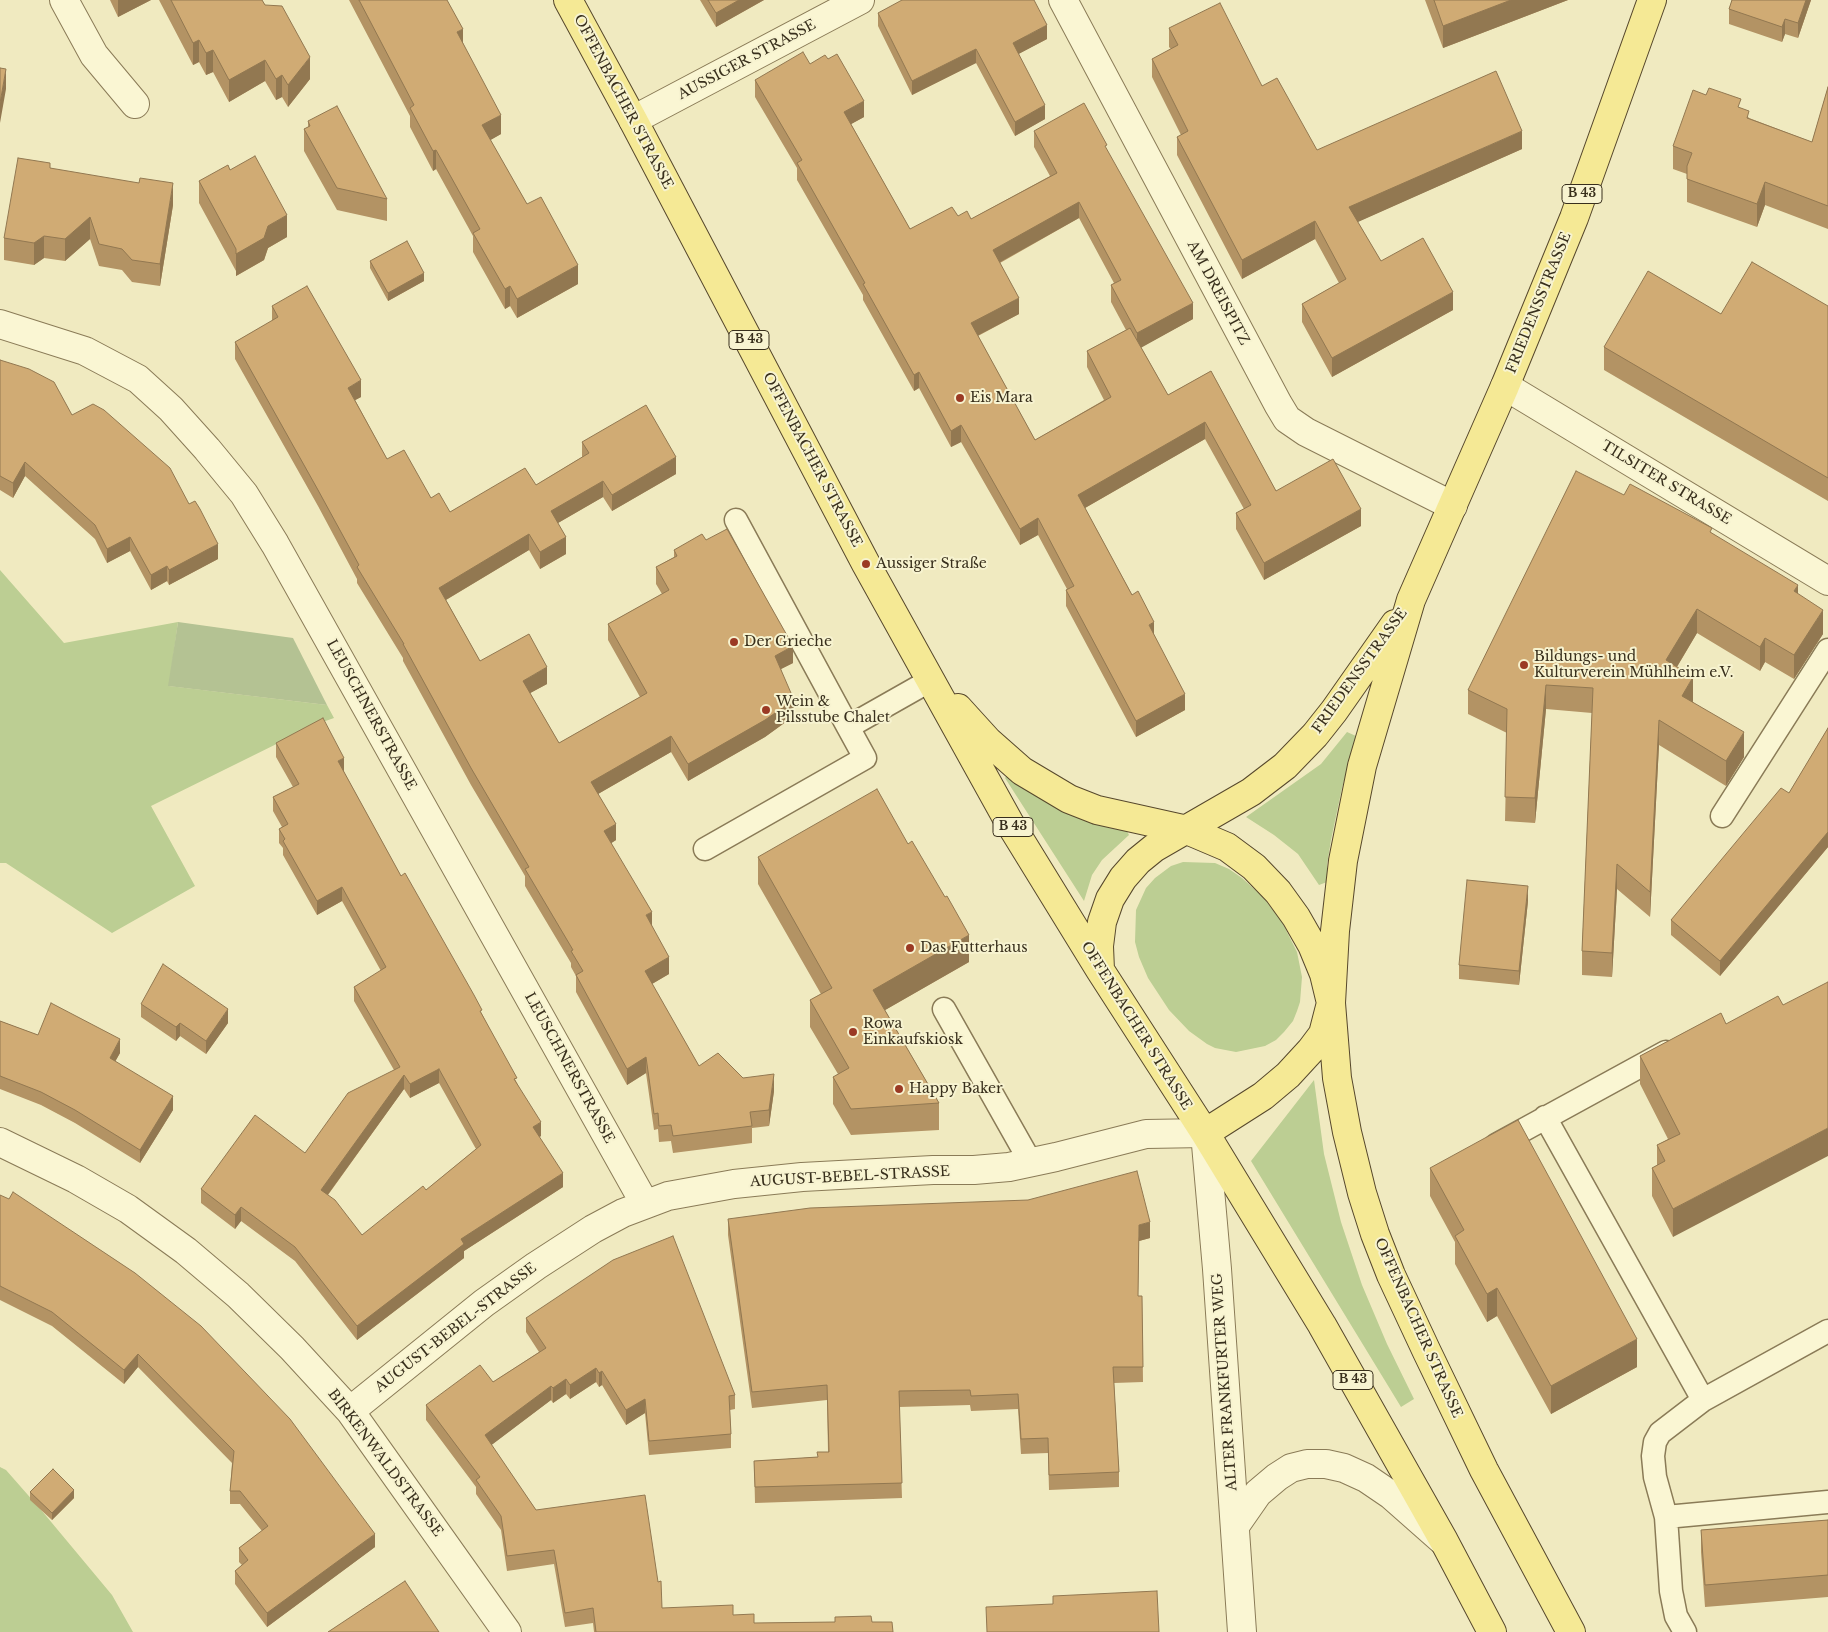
<!DOCTYPE html>
<html>
<head>
<meta charset="utf-8">
<style>
  body { margin:0 }
  canvas { display:block; background:#f0eac0 }
</style>
</head>
<body>
<canvas width="1828" height="1632"></canvas>
<script>
const c = document.querySelector('canvas').getContext('2d');
c.lineJoin = 'round';
function fillPath(path, color) {
  c.fillStyle = color;
  c.fill(path, 'evenodd');
}
function poly(rows) {
  const path = new Path2D();
  for (const r of rows) {
    path.moveTo(r[0], r[1]);
    for (let i = 2; i < r.length; i += 2) path.lineTo(r[i], r[i + 1]);
  }
  return path;
}
function trace(path, color, width, dash) {
  c.strokeStyle = color;
  c.lineWidth = width;
  c.lineCap = dash ? 'butt' : 'round';
  c.setLineDash(dash || []);
  c.stroke(path);
}
function write(font, color, halo, rows, align = 'center') {
  c.font = font + ' "Libre Baskerville",serif';
  c.lineWidth = 4;
  c.setLineDash([]);
  c.textBaseline = 'middle';
  c.strokeStyle = halo;
  c.fillStyle = color;
  for (const [text, x, y, turn = 0] of rows) {
    c.save();
    c.translate(x, y);
    c.rotate((+turn || 0) * Math.PI / 180);
    c.textAlign = isNaN(turn) ? turn : align;
    if (halo) c.strokeText(text, 0, 0);
    c.fillText(text, 0, 0);
    c.restore();
  }
}
const green = poly([
  [0,570,64,643,178,622,169,686,327,705,334,718,317,724,151,806,195,886,112,933,6,863,0,863],
  [1347,732,1356,736,1342,788,1331,840,1327,865,1327,882,1319,885,1298,854,1274,835,1246,817,1321,764],
  [1009,773,1126,829,1129,835,1102,860,1092,875,1084,901,1005,778],
  [1183,862,1215,863,1229,869,1242,878,1263,897,1282,922,1297,952,1302,977,1300,1002,1297,1011,1293,1021,1284,1032,1276,1040,1265,1046,1236,1052,1215,1048,1207,1044,1189,1031,1169,1010,1148,978,1139,957,1135,942,1136,910,1146,888,1155,878,1171,866],
  [1314,1080,1324,1154,1341,1222,1362,1285,1387,1344,1414,1399,1401,1407,1251,1161],
  [0,1467,6,1470,42,1511,112,1595,133,1632,0,1632]
]);
const cemetery = poly([
  [178,622,293,638,327,705,168,686]
]);
const service = poly([
  [736,520,848,727,931,680],
  [1722,816,1828,650],
  [705,849,865,758,848,727],
  [944,1009,1031,1163],
  [1545,1117,1703,1400],
  [1496,1145,1666,1052],
  [1828,1331,1703,1400,1660,1433,1655,1442,1653,1456,1655,1477,1666,1517,1828,1502],
  [1666,1517,1671,1591,1676,1616,1685,1632]
]);
const minor = poly([
  [64,0,94,55,135,104],
  [1063,0,1278,404,1287,419,1306,432,1453,506],
  [633,120,860,0],
  [0,324,85,351,138,379,171,409,207,449,244,494,275,544,645,1204],
  [1505,386,1828,581],
  [0,1142,76,1179,128,1209,186,1251,238,1295,292,1348,350,1411,507,1632],
  [350,1411,484,1303,536,1266,593,1229,623,1213,668,1196,734,1184,802,1177,933,1170,974,1170,1009,1167,1056,1157,1146,1134,1205,1133,1217,1269,1242,1632],
  [1235,1526,1258,1493,1277,1477,1291,1468,1307,1464,1326,1464,1344,1468,1366,1478,1391,1495,1442,1540]
]);
const primary = poly([
  [568,0,633,120,866,564,1009,822,1100,970,1205,1133,1322,1325,1444,1541,1492,1632],
  [958,708,988,741,1022,771,1069,799,1097,810,1187,830,1227,847,1254,867,1278,892,1296,917,1312,945,1324,974,1331,1003,1337,1078,1347,1132,1362,1193,1375,1234,1391,1275,1427,1352,1484,1470,1571,1632],
  [1100,970,1099,946,1102,922,1110,899,1123,878,1138,861,1154,848,1251,792,1285,766,1315,735,1334,711,1395,624],
  [1205,1133,1263,1096,1288,1075,1311,1050,1323,1034,1331,1003,1335,931,1343,861,1362,766,1411,600,1505,386,1574,218,1652,0]
]);
const wall = poly([
  [110,0,151,0,118,17],
  [159,0,262,0,310,79,288,107,282,97,276,100,265,81,229,102,213,72,206,75,199,62,193,65],
  [349,0,447,0,463,43,501,134,490,140,527,204,578,284,517,318,510,306,505,309,473,252,473,236,436,169,433,171,410,127,410,116],
  [700,0,764,0,716,27],
  [1425,0,1568,0,1443,48],
  [1732,0,1811,0,1798,38,1785,34,1782,42,1729,24,1729,9],
  [878,13,1047,39,1018,54,1045,119,1015,136,976,63,912,95,878,26],
  [1169,28,1262,86,1317,150,1522,149,1357,222,1381,261,1453,310,1332,377,1302,322,1302,304,1339,283,1315,239,1242,279,1177,155,1177,137,1181,135,1152,77,1152,59,1171,49,1169,47],
  [810,64,864,117,851,124,910,229,958,216,971,219,1050,176,1034,147,1034,131,1107,150,1193,319,1141,347,1168,395,1211,371,1276,491,1361,526,1264,580,1236,529,1236,513,1244,509,1205,439,1085,508,1154,635,1185,710,1136,737,1066,606,1066,590,1067,589,1038,535,1020,545,961,442,951,447,919,388,914,391,863,300,863,295,797,180,797,168,755,97,755,80],
  [1079,218,1114,283,1111,285,1111,302,1126,330,1087,351,1087,367,1104,400,1035,440,978,336,1019,314,1000,263],
  [1828,87,1828,229,1765,205,1757,227,1687,202,1687,174,1673,169,1673,146,1741,108,1749,118,1812,142],
  [308,121,387,199,387,221,337,210,304,151,304,129,308,127],
  [50,168,173,205,160,286,132,282,122,270,99,266,90,239,65,261,44,258,34,265,4,260,4,238],
  [230,170,287,237,268,248,264,260,236,276,236,271,199,203,199,181],
  [370,261,424,281,388,301,370,268],
  [272,306,361,397,355,400,387,459,431,498,450,512,536,485,582,457,582,442,676,474,612,511,603,497,558,523,566,554,540,569,529,550,446,600,480,661,547,684,530,693,559,743,640,697,608,640,608,624,662,594,656,584,656,567,674,557,674,550,706,540,793,663,781,669,794,716,765,737,688,781,671,752,598,794,616,840,611,843,652,927,669,974,652,984,699,1066,743,1078,774,1091,769,1126,752,1128,752,1143,673,1153,671,1141,659,1142,658,1129,654,1130,646,1073,627,1085,576,992,576,976,571,967,571,963,525,886,525,876,471,785,403,661,403,658,357,583,357,579,318,506,235,359,235,342,272,321],
  [1828,306,1828,501,1604,370,1604,347,1721,314],
  [0,360,72,415,218,559,169,585,167,581,151,590,130,551,107,563,95,539,25,476,13,498,0,490],
  [1624,495,1712,533,1798,594,1823,634,1794,679,1765,662,1760,671,1697,633,1677,667,1693,701,1693,702,1744,757,1726,786,1659,745,1650,917,1617,889,1612,977,1582,975,1582,951,1592,713,1546,709,1535,823,1505,821,1507,733,1468,714,1468,690],
  [1828,728,1828,847,1720,976,1671,935,1671,920,1789,793],
  [276,743,344,772,401,876,482,1014,517,1083,541,1136,539,1137,563,1187,464,1251,464,1258,357,1340,295,1261,241,1221,235,1229,201,1203,201,1189,305,1153,394,1070,354,1001,354,987,381,971,342,901,317,915,283,855,283,848,279,843,279,829,282,827,273,811,273,797,293,787,276,757],
  [439,1083,476,1149,426,1190,362,1235,328,1195,404,1089,410,1098],
  [758,857,969,962,885,1010,939,1103,939,1130,851,1135,833,1104,833,1077,838,1074,810,1027,810,1000,821,994,758,884],
  [1528,901,1519,985,1459,979,1459,965],
  [141,1004,228,1023,206,1054,180,1036,176,1041,141,1017],
  [1721,1013,1673,1237,1652,1196,1652,1168,1657,1165,1657,1145,1668,1139,1640,1084,1640,1056],
  [0,1021,38,1035,120,1053,115,1061,173,1110,140,1163,75,1123,41,1105,0,1089],
  [1430,1168,1637,1367,1551,1414,1497,1316,1487,1322,1455,1264,1455,1242,1430,1196],
  [0,1195,375,1547,267,1627,235,1584,235,1571,242,1565,239,1562,239,1548,262,1531,240,1504,230,1504,230,1491,232,1463,138,1367,124,1384,52,1326,0,1300],
  [728,1219,1150,1238,1139,1241,1138,1296,1142,1296,1143,1382,1114,1383,1119,1472,1119,1487,1049,1490,1048,1453,1021,1454,1018,1409,971,1411,970,1405,899,1407,902,1498,755,1503,754,1461,818,1457,828,1452,827,1400,752,1408,728,1235],
  [526,1318,735,1395,735,1409,730,1410,731,1434,731,1448,649,1455,645,1413,626,1425,602,1385,599,1387,596,1382,570,1399,566,1394,553,1403,551,1400,491,1445,536,1510,658,1582,662,1608,733,1615,754,1623,872,1622,893,1632,594,1632,593,1623,565,1627,554,1564,507,1571,501,1530,476,1494,476,1487,426,1420,426,1405,493,1382,539,1352,526,1332],
  [30,1492,74,1498,52,1520,30,1500],
  [1828,1520,1828,1597,1705,1607,1701,1552,1701,1530]
]);
const shadedWall = poly([
  [118,0,151,0,118,17],
  [739,0,764,0,716,27,716,13],
  [1511,0,1568,0,1443,48,1443,26],
  [1806,0,1811,0,1798,38,1798,23],
  [1785,19,1785,34,1782,42,1782,27],
  [1047,25,1047,39,1013,57,1013,43],
  [463,29,463,48,457,32],
  [199,40,199,62,193,65,193,43],
  [976,49,976,63,912,95,912,81],
  [213,50,213,72,206,75,206,53],
  [310,57,310,79,288,107,288,85],
  [265,60,265,81,229,102,229,80],
  [6,69,6,89,0,123,0,103],
  [282,75,282,97,276,100,276,79],
  [864,101,864,117,844,128,844,112],
  [1045,105,1045,119,1015,136,1015,122],
  [501,115,501,134,482,145,482,125],
  [1522,131,1522,149,1349,226,1349,207],
  [436,150,436,169,433,171,433,151],
  [1765,182,1765,205,1757,227,1757,204],
  [173,183,173,205,160,286,160,264],
  [1079,202,1079,218,993,266,993,250],
  [287,215,287,237,268,248,264,260,236,276,236,254,268,226],
  [90,217,90,239,65,261,65,239],
  [1315,221,1315,239,1242,279,1242,260],
  [44,236,44,258,34,265,34,243],
  [578,265,578,284,517,318,517,299],
  [424,273,424,281,388,301,388,293],
  [510,286,510,306,505,309,505,289],
  [1453,292,1453,310,1332,377,1332,358],
  [1019,298,1019,314,971,339,971,323],
  [1193,303,1193,319,1137,350,1137,333],
  [919,372,919,388,914,391,914,375],
  [361,380,361,397,348,404,348,388],
  [1205,422,1205,439,1078,512,1078,495],
  [961,425,961,442,951,447,951,431],
  [676,457,676,474,612,511,612,495],
  [25,462,25,476,13,498,13,483],
  [603,481,603,497,551,527,551,511],
  [1361,509,1361,526,1264,580,1264,563],
  [1038,518,1038,535,1020,545,1020,529],
  [529,534,529,550,439,604,439,588],
  [130,537,130,551,107,563,107,549],
  [566,537,566,554,540,569,540,552],
  [218,544,218,559,169,585,169,570],
  [167,566,167,581,151,590,151,575],
  [1798,585,1798,609,1794,591],
  [1697,609,1697,633,1666,685,1666,660],
  [1823,610,1823,634,1794,679,1794,655],
  [1154,622,1154,638,1149,625],
  [1765,638,1765,662,1760,671,1760,647],
  [793,646,793,663,775,672,775,656],
  [547,667,547,684,523,697,523,681],
  [1693,677,1693,701,1682,720,1682,696],
  [1546,685,1546,709,1535,823,1535,798],
  [1185,694,1185,710,1136,737,1136,721],
  [794,700,794,716,765,737,688,781,688,764],
  [1659,720,1659,745,1650,917,1650,892],
  [1744,732,1744,757,1726,786,1726,761],
  [671,736,671,752,591,798,591,782],
  [344,758,344,772,338,775,338,761],
  [616,824,616,840,604,848,604,831],
  [1828,832,1828,847,1720,976,1720,961],
  [1617,864,1617,889,1612,977,1612,953],
  [1528,886,1528,901,1519,985,1519,971],
  [342,887,342,901,317,915,317,901],
  [652,912,652,928,646,915],
  [969,935,969,962,873,1017,873,990],
  [669,957,669,974,645,988,645,971],
  [228,1009,228,1023,206,1054,206,1041],
  [180,1023,180,1036,176,1041,176,1027],
  [120,1039,120,1053,110,1071,110,1058],
  [646,1057,646,1073,627,1085,627,1069],
  [439,1069,439,1083,410,1098,410,1084],
  [774,1074,774,1091,769,1126,769,1110],
  [404,1075,404,1089,321,1204,321,1190],
  [173,1096,173,1110,140,1163,140,1150],
  [541,1122,541,1136,533,1141,533,1127],
  [1828,1128,1828,1156,1673,1237,1673,1209],
  [563,1173,563,1187,464,1251,464,1258,357,1340,357,1326,461,1239],
  [241,1207,241,1221,235,1229,235,1215],
  [1150,1222,1150,1238,1139,1241,1139,1225],
  [1497,1288,1497,1316,1487,1322,1487,1294],
  [1637,1339,1637,1367,1551,1414,1551,1386],
  [138,1354,138,1367,124,1384,124,1370],
  [596,1368,596,1382,570,1399,570,1385],
  [602,1371,602,1385,599,1387,599,1373],
  [566,1379,566,1394,553,1403,553,1388],
  [551,1386,551,1400,485,1450,485,1435],
  [645,1399,645,1413,626,1425,626,1410],
  [74,1490,74,1498,52,1520,52,1513],
  [375,1534,375,1547,267,1627,267,1613]
]);
const building = poly([
  [171,0,262,0,265,5,282,6,310,57,288,85,282,75,276,79,265,60,229,80,213,50,206,53,199,40,193,43,171,0],
  [359,0,447,0,463,29,457,32,501,115,482,125,527,204,541,197,578,265,517,299,510,286,505,289,473,233,480,229,436,150,433,151,410,108,414,105,359,0],
  [708,0,739,0,716,13,708,0],
  [902,0,1034,0,1047,25,1013,43,1045,105,1015,122,976,49,912,81,878,13,902,0],
  [1434,0,1511,0,1443,26,1434,0],
  [1732,0,1806,0,1798,23,1785,19,1782,27,1729,9,1732,0],
  [1220,3,1262,86,1277,78,1317,150,1496,71,1522,131,1349,207,1381,261,1423,238,1453,292,1332,358,1302,304,1346,279,1315,221,1242,260,1177,137,1188,131,1152,59,1178,45,1169,28,1220,3],
  [803,52,810,64,825,55,828,59,837,54,864,101,844,112,910,229,952,207,958,216,967,211,971,219,1057,173,1034,131,1084,103,1107,145,1105,146,1193,303,1137,333,1111,285,1121,280,1079,202,993,250,1019,298,971,323,1035,440,1111,397,1087,351,1130,328,1168,395,1211,371,1276,491,1333,459,1361,509,1264,563,1236,513,1251,505,1205,422,1078,495,1132,595,1138,591,1154,622,1149,625,1185,694,1136,721,1066,590,1074,586,1038,518,1020,529,961,425,951,431,919,372,914,375,863,284,865,283,797,163,802,160,755,80,803,52],
  [0,68,6,69,0,103,0,68],
  [1828,87,1828,206,1765,182,1757,204,1687,179,1687,166,1692,153,1673,146,1693,90,1706,95,1709,88,1741,99,1738,107,1749,111,1747,118,1812,142,1828,87],
  [337,106,387,199,337,188,304,129,310,126,308,121,337,106],
  [255,156,287,215,268,226,264,238,236,254,236,249,199,181,228,165,230,170,255,156],
  [18,158,50,163,50,168,139,183,140,178,173,183,160,264,132,260,122,249,99,244,90,217,65,239,44,236,34,243,4,238,18,158],
  [407,241,424,273,388,293,370,261,407,241],
  [1752,262,1828,306,1828,478,1604,347,1648,271,1721,314,1752,262],
  [307,286,361,380,348,388,387,459,404,450,431,498,439,493,450,512,525,468,536,485,589,453,582,442,646,405,676,457,612,495,603,481,551,511,566,537,540,552,529,534,439,588,480,661,529,634,547,667,523,681,559,743,647,693,608,624,669,590,656,567,677,556,674,550,702,534,706,540,727,529,793,646,775,656,794,700,765,720,688,764,671,736,591,782,616,824,604,831,652,912,646,915,669,957,645,971,699,1066,718,1053,743,1078,774,1074,769,1110,750,1112,752,1126,673,1136,671,1125,659,1126,658,1113,654,1114,646,1057,627,1069,576,975,583,971,571,951,573,950,525,869,529,867,471,768,403,644,404,644,357,567,359,565,318,490,235,342,278,317,272,306,307,286],
  [0,360,29,369,54,382,72,415,93,404,104,410,170,468,189,504,195,501,200,509,218,544,169,570,167,566,151,575,130,537,107,549,95,525,25,462,13,483,0,476,0,360],
  [1576,471,1624,495,1630,484,1712,528,1710,532,1798,585,1794,591,1823,610,1794,655,1765,638,1760,647,1697,609,1666,660,1693,677,1682,696,1744,732,1726,761,1659,720,1650,892,1617,864,1612,953,1582,951,1593,688,1546,685,1535,798,1505,797,1507,709,1468,690,1576,471],
  [323,718,344,758,338,761,401,876,405,873,474,995,482,1010,480,1011,517,1078,514,1079,541,1122,533,1127,563,1173,461,1239,464,1244,357,1326,295,1247,241,1207,235,1215,201,1189,255,1115,305,1153,348,1093,400,1067,354,987,386,967,342,887,317,901,283,841,285,839,279,829,288,824,273,797,299,784,276,743,323,718],
  [439,1069,481,1145,426,1190,423,1186,362,1235,335,1200,321,1190,404,1075,410,1084,439,1069],
  [1828,728,1828,832,1720,961,1671,920,1781,788,1789,793,1828,728],
  [877,789,908,844,912,841,945,897,947,896,969,935,873,990,939,1103,851,1109,833,1077,849,1068,810,1000,832,988,758,857,877,789],
  [1467,880,1528,886,1519,971,1459,965,1467,880],
  [163,964,228,1009,206,1041,180,1023,176,1027,141,1004,163,964],
  [1828,982,1828,1128,1673,1209,1652,1168,1665,1161,1657,1145,1680,1134,1640,1056,1721,1013,1726,1024,1778,996,1783,1005,1828,982],
  [51,1003,120,1039,110,1058,173,1096,140,1150,75,1110,41,1092,0,1076,0,1021,38,1035,51,1003],
  [1518,1120,1637,1339,1551,1386,1497,1288,1487,1294,1455,1236,1464,1230,1430,1168,1518,1120],
  [1137,1171,1150,1222,1139,1225,1138,1296,1142,1296,1143,1367,1113,1367,1119,1472,1049,1475,1048,1438,1021,1439,1018,1394,971,1396,970,1390,899,1391,902,1483,755,1487,754,1461,818,1457,817,1452,829,1452,827,1385,752,1392,728,1219,810,1208,1028,1200,1137,1171],
  [13,1192,135,1273,201,1326,290,1419,375,1534,267,1613,235,1571,248,1560,239,1548,268,1526,240,1491,230,1491,234,1451,138,1354,124,1370,52,1312,0,1286,0,1195,9,1199,13,1192],
  [673,1236,735,1395,729,1396,731,1434,649,1441,645,1399,626,1410,602,1371,599,1373,596,1368,570,1385,566,1379,553,1388,551,1386,485,1435,536,1510,645,1495,658,1582,661,1581,662,1608,733,1605,733,1615,754,1614,754,1623,835,1622,835,1617,871,1616,872,1622,892,1622,893,1632,596,1632,593,1608,565,1613,554,1550,507,1556,501,1516,476,1480,480,1477,426,1405,480,1365,493,1382,546,1348,526,1318,613,1260,673,1236],
  [53,1469,74,1490,52,1513,30,1492,53,1469],
  [1828,1520,1828,1575,1705,1585,1701,1530,1828,1520],
  [405,1581,439,1632,328,1632,405,1581],
  [1157,1591,1159,1632,987,1632,986,1607,1053,1604,1053,1596,1157,1591]
]);
const markers = [
  [960,398,5,"#9b3a24"],
  [866,564,5,"#9b3a24"],
  [734,642,5,"#9b3a24"],
  [1524,665,5,"#9b3a24"],
  [766,710,5,"#9b3a24"],
  [910,948,5,"#9b3a24"],
  [853,1032,5,"#9b3a24"],
  [899,1089,5,"#9b3a24"]
];
const shields = [
  [1582,194,40],
  [749,340,40],
  [1013,827,40],
  [1353,1380,40]
];
const shieldNames = [
  ["B 43",1582,194],
  ["B 43",749,340],
  ["B 43",1013,827],
  ["B 43",1353,1380]
];
const streetNames = [
  ["AUSSIGER STRASSE",747,60,-28],
  ["OFFENBACHER STRASSE",623,102,62],
  ["AM DREISPITZ",1218,293,62],
  ["FRIEDENSSTRASSE",1539,303,-68],
  ["OFFENBACHER STRASSE",812,460,62],
  ["TILSITER STRASSE",1666,483,31],
  ["FRIEDENSSTRASSE",1360,671,-54],
  ["LEUSCHNERSTRASSE",371,715,61],
  ["OFFENBACHER STRASSE",1136,1026,58],
  ["LEUSCHNERSTRASSE",569,1068,61],
  ["AUGUST-BEBEL-STRASSE",850,1177,-3],
  ["AUGUST-BEBEL-STRASSE",456,1328,-38],
  ["OFFENBACHER STRASSE",1418,1328,66],
  ["ALTER FRANKFURTER WEG",1225,1382,-94],
  ["BIRKENWALDSTRASSE",385,1463,53]
];
const poiNames = [
  ["Eis Mara",970,398],
  ["Aussiger Straße",876,564],
  ["Der Grieche",744,642],
  ["Bildungs- und",1534,657],
  ["Kulturverein Mühlheim e.V.",1534,673],
  ["Wein &",776,702],
  ["Pilsstube Chalet",776,718],
  ["Das Futterhaus",920,948],
  ["Rowa",863,1024],
  ["Einkaufskiosk",863,1040],
  ["Happy Baker",909,1089]
];
fillPath(green, '#bcce93');
fillPath(cemetery, '#b4c293');
trace(service, '#8a7b57', 25);
trace(minor, '#8a7b57', 30);
trace(primary, '#57482c', 30);
trace(service, '#faf6d3', 22);
trace(minor, '#faf6d3', 28);
trace(primary, '#f5e995', 28);
fillPath(wall, '#b39364');
fillPath(shadedWall, '#927851');
fillPath(building, '#d0ab74');
trace(building, '#927851', 1);
for (const [x, y, r, color] of markers) {
  const dot = new Path2D();
  dot.arc(x, y, r, 0, 2 * Math.PI);
  c.fillStyle = color;
  c.fill(dot);
  trace(dot, '#f7f3d0', 2);
}
for (const [x, y, w] of shields) {
  const box = new Path2D();
  box.roundRect(x - w / 2, y - 9.5, w, 19, 4);
  c.fillStyle = '#f7f3d0';
  c.fill(box);
  trace(box, '#382f1c', 1);
}
write('bold 12px', '#382f1c', null, shieldNames);
write('14px', '#382f1c', '#f7f3d0', streetNames);
write('14px', '#382f1c', '#f7f3d0', poiNames, 'left');
</script>
</body>
</html>
